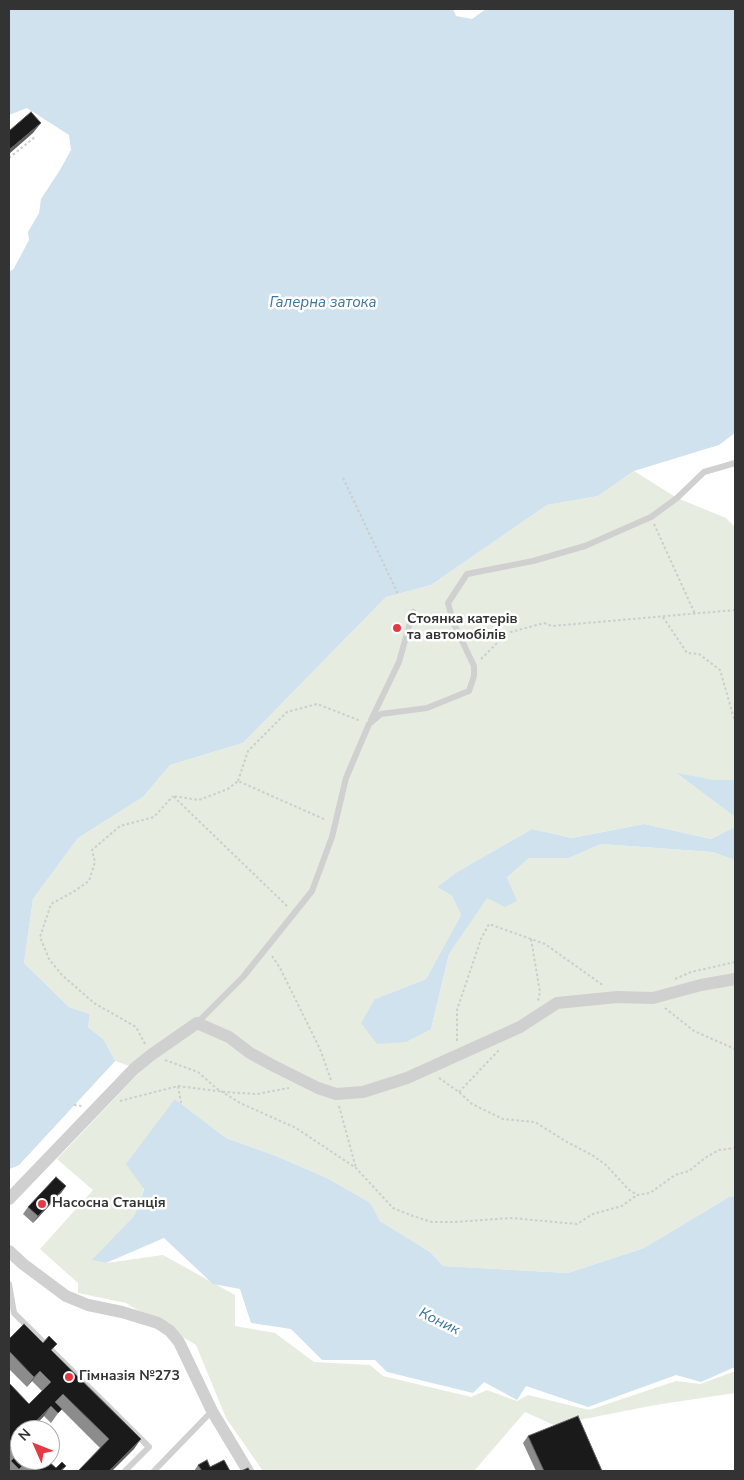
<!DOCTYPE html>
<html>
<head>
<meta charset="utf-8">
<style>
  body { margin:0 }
  #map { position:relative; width:744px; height:1480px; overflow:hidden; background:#fff; font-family:"Nunito Sans",sans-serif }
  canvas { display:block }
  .frame { position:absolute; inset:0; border:10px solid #333; pointer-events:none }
  .north { position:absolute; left:10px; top:1420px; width:50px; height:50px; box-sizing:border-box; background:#fff; border:1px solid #adadad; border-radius:50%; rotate:314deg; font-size:14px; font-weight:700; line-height:20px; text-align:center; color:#333 }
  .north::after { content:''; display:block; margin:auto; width:18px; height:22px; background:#e63946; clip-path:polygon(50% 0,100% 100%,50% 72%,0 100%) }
</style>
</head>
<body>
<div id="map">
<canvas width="744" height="1480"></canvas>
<div class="frame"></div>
<div class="north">N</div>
</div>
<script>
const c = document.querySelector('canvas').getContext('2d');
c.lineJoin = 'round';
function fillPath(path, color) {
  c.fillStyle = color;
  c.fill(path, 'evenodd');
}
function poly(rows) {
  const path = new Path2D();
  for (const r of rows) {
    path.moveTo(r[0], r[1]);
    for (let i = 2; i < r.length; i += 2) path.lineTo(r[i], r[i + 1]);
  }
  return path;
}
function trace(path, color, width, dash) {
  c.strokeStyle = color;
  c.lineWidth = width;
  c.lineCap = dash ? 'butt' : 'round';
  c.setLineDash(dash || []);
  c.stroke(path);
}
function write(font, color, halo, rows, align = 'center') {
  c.font = font + ' "Nunito Sans",sans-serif';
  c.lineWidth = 5;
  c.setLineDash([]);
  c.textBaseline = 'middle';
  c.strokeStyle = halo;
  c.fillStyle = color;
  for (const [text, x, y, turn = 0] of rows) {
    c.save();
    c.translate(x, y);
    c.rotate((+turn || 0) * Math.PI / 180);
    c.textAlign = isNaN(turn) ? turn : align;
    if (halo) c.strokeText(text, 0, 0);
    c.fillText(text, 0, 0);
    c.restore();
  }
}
const green = poly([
  [634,471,677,498,726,518,735,527,735,780,715,780,677,774,735,817,735,827,711,839,644,824,572,838,532,829,457,872,437,887,452,896,461,915,426,979,375,999,431,1029,449,954,487,897,529,858,569,858,601,844,712,852,735,860,735,1197,729,1197,644,1248,568,1273,443,1266,430,1252,380,1221,369,1203,327,1178,276,1156,226,1138,175,1099,134,1216,93,1260,106,1263,163,1255,235,1295,235,1326,275,1333,314,1362,370,1365,383,1376,471,1397,487,1390,517,1401,528,1395,589,1410,676,1381,700,1384,733,1372,735,1372,735,1393,655,1405,554,1425,525,1412,474,1471,263,1471,226,1418,196,1345,126,1303,78,1293,78,1283,40,1249,93,1190,57,1159,139,1073,135,1068,115,1061,19,1165,9,1169,9,1018,102,1038,88,1027,90,1014,69,1007,24,963,33,899,78,838,143,797,170,765,243,743,386,597,431,585,547,505,598,496]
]);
const water = poly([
  [9,9,453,9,456,16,472,19,486,9,735,9,735,433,719,445,634,471,598,496,547,505,431,585,386,597,243,743,170,765,143,797,78,838,33,899,24,963,69,1007,90,1014,88,1027,103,1039,115,1061,19,1165,9,1169,9,271,13,270,29,240,28,232,39,213,41,199,60,170,71,150,69,135,27,108,9,115],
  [676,773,715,780,735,780,735,817],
  [644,824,711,839,735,827,735,860,712,852,601,844,569,858,529,858,507,878,517,901,505,907,487,898,449,954,431,1029,406,1042,377,1044,361,1023,375,999,426,979,461,915,452,896,437,887,457,872,532,829,572,838],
  [175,1099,226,1138,276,1156,327,1178,370,1203,380,1221,430,1252,443,1266,568,1273,644,1248,729,1197,735,1197,735,1367,701,1382,676,1375,588,1407,526,1386,517,1400,484,1382,473,1393,387,1372,375,1360,322,1360,291,1329,251,1323,240,1289,213,1284,164,1238,106,1263,92,1260,134,1216,144,1189,126,1164]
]);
const path = poly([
  [9,158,35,137],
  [343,478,398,594],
  [654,524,695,614],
  [663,617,687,653,699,654,720,670,735,722],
  [481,659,507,633,544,623,552,626,735,610],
  [238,781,248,751,287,712,317,704,361,721],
  [287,906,173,796,199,800,228,789,238,781,326,820],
  [531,939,540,992,538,1001],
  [272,956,280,968,320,1049,331,1080],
  [675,979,691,972,735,962],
  [665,1008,694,1031,735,1049],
  [457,1041,457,1010,481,939,489,924,545,944,604,986],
  [145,1044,136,1027,94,1003,62,975,49,959,40,937,51,904,73,892,89,881,95,862,92,850,120,826,154,817,173,796],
  [165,1060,198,1072,216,1088,240,1103,296,1128,356,1168,393,1208,413,1216,432,1222,455,1222,511,1218,577,1224,593,1214,622,1206,637,1195],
  [439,1078,459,1092,472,1104,503,1119,535,1122,567,1142,592,1155,606,1165,628,1189,637,1195,650,1193,675,1175,689,1171,705,1158,719,1150,735,1148],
  [178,1086,225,1092,257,1094,289,1088],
  [459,1092,499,1050],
  [120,1101,178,1086,181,1103],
  [74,1105,82,1106],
  [339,1106,356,1168]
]);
const lane = poly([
  [371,720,399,662,413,612],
  [197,1023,243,977,312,891,332,837,346,778,369,724,381,714,427,708,469,691,474,676,474,666,453,622,448,603,467,574,533,561,585,546,651,517,677,498,704,472,735,463],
  [9,1284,14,1313,149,1447,125,1471],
  [154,1471,212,1411]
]);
const street = poly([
  [9,1199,135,1068,151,1055,197,1023,229,1037,250,1053,272,1065,318,1088,336,1094,363,1092,407,1078,520,1027,557,1003,617,997,653,998,701,985,735,979],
  [9,1251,23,1264,66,1296,88,1305,122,1312,158,1323,170,1331,179,1342,212,1411,248,1471]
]);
const wall = poly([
  [66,1186,61,1193,33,1223,23,1214,28,1207],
  [9,1339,52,1351,134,1449,100,1448,61,1409,51,1423,44,1416,30,1430,20,1430,20,1460,56,1468,66,1466,62,1471,9,1471,9,1383,29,1404,42,1391,32,1381,27,1387,9,1369],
  [528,1436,602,1471,536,1471,523,1443],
  [198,1465,210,1467,230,1471,194,1471]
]);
const shadedWall = poly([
  [41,123,33,133,9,154,9,150],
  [66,1186,61,1193,33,1223,38,1216],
  [40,1371,32,1381,27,1387,34,1377],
  [51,1406,44,1416,30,1430,27,1430],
  [141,1439,134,1449,112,1471,109,1471]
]);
const building = poly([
  [31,112,41,123,9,150,9,131,31,112],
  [56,1177,66,1186,38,1216,28,1207,56,1177],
  [24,1324,43,1343,49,1336,57,1344,51,1350,141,1439,109,1471,78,1471,109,1439,63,1394,55,1402,62,1409,58,1413,51,1406,27,1430,20,1430,20,1460,47,1460,56,1468,62,1462,66,1466,60,1471,34,1471,25,1463,19,1469,11,1461,17,1455,9,1447,9,1383,29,1404,51,1382,40,1371,34,1377,9,1351,9,1339,24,1324],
  [578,1416,602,1471,544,1471,528,1436,578,1416],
  [207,1460,210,1467,224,1460,230,1471,202,1471,198,1465,207,1460],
  [248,1468,250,1471,241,1471,248,1468]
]);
const markers = [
  [397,628,5,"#e63946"],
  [42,1204,5,"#e63946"],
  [69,1377,5,"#e63946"]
];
const poiNames = [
  ["Стоянка катерів",407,620],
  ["та автомобілів",407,636],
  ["Насосна Станція",52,1204],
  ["Гімназія №273",79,1377]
];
const waterNames = [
  ["Галерна затока",323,303],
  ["Коник",439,1322,26]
];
fillPath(green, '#e6ecdf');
fillPath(water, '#cfe2ee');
trace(path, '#cdcdcd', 2, [2.5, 2.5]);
trace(lane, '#d0d0d0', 6);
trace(street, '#d0d0d0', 12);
fillPath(wall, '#8c8c8c');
fillPath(shadedWall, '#5f5f5f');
fillPath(building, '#1a1a1a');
trace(building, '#5f5f5f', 1);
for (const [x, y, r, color] of markers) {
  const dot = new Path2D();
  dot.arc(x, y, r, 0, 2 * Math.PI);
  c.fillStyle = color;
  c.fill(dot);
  trace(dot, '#fff', 2);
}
write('bold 14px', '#333', '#fff', poiNames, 'left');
write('italic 15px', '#3f7597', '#fff', waterNames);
</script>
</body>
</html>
